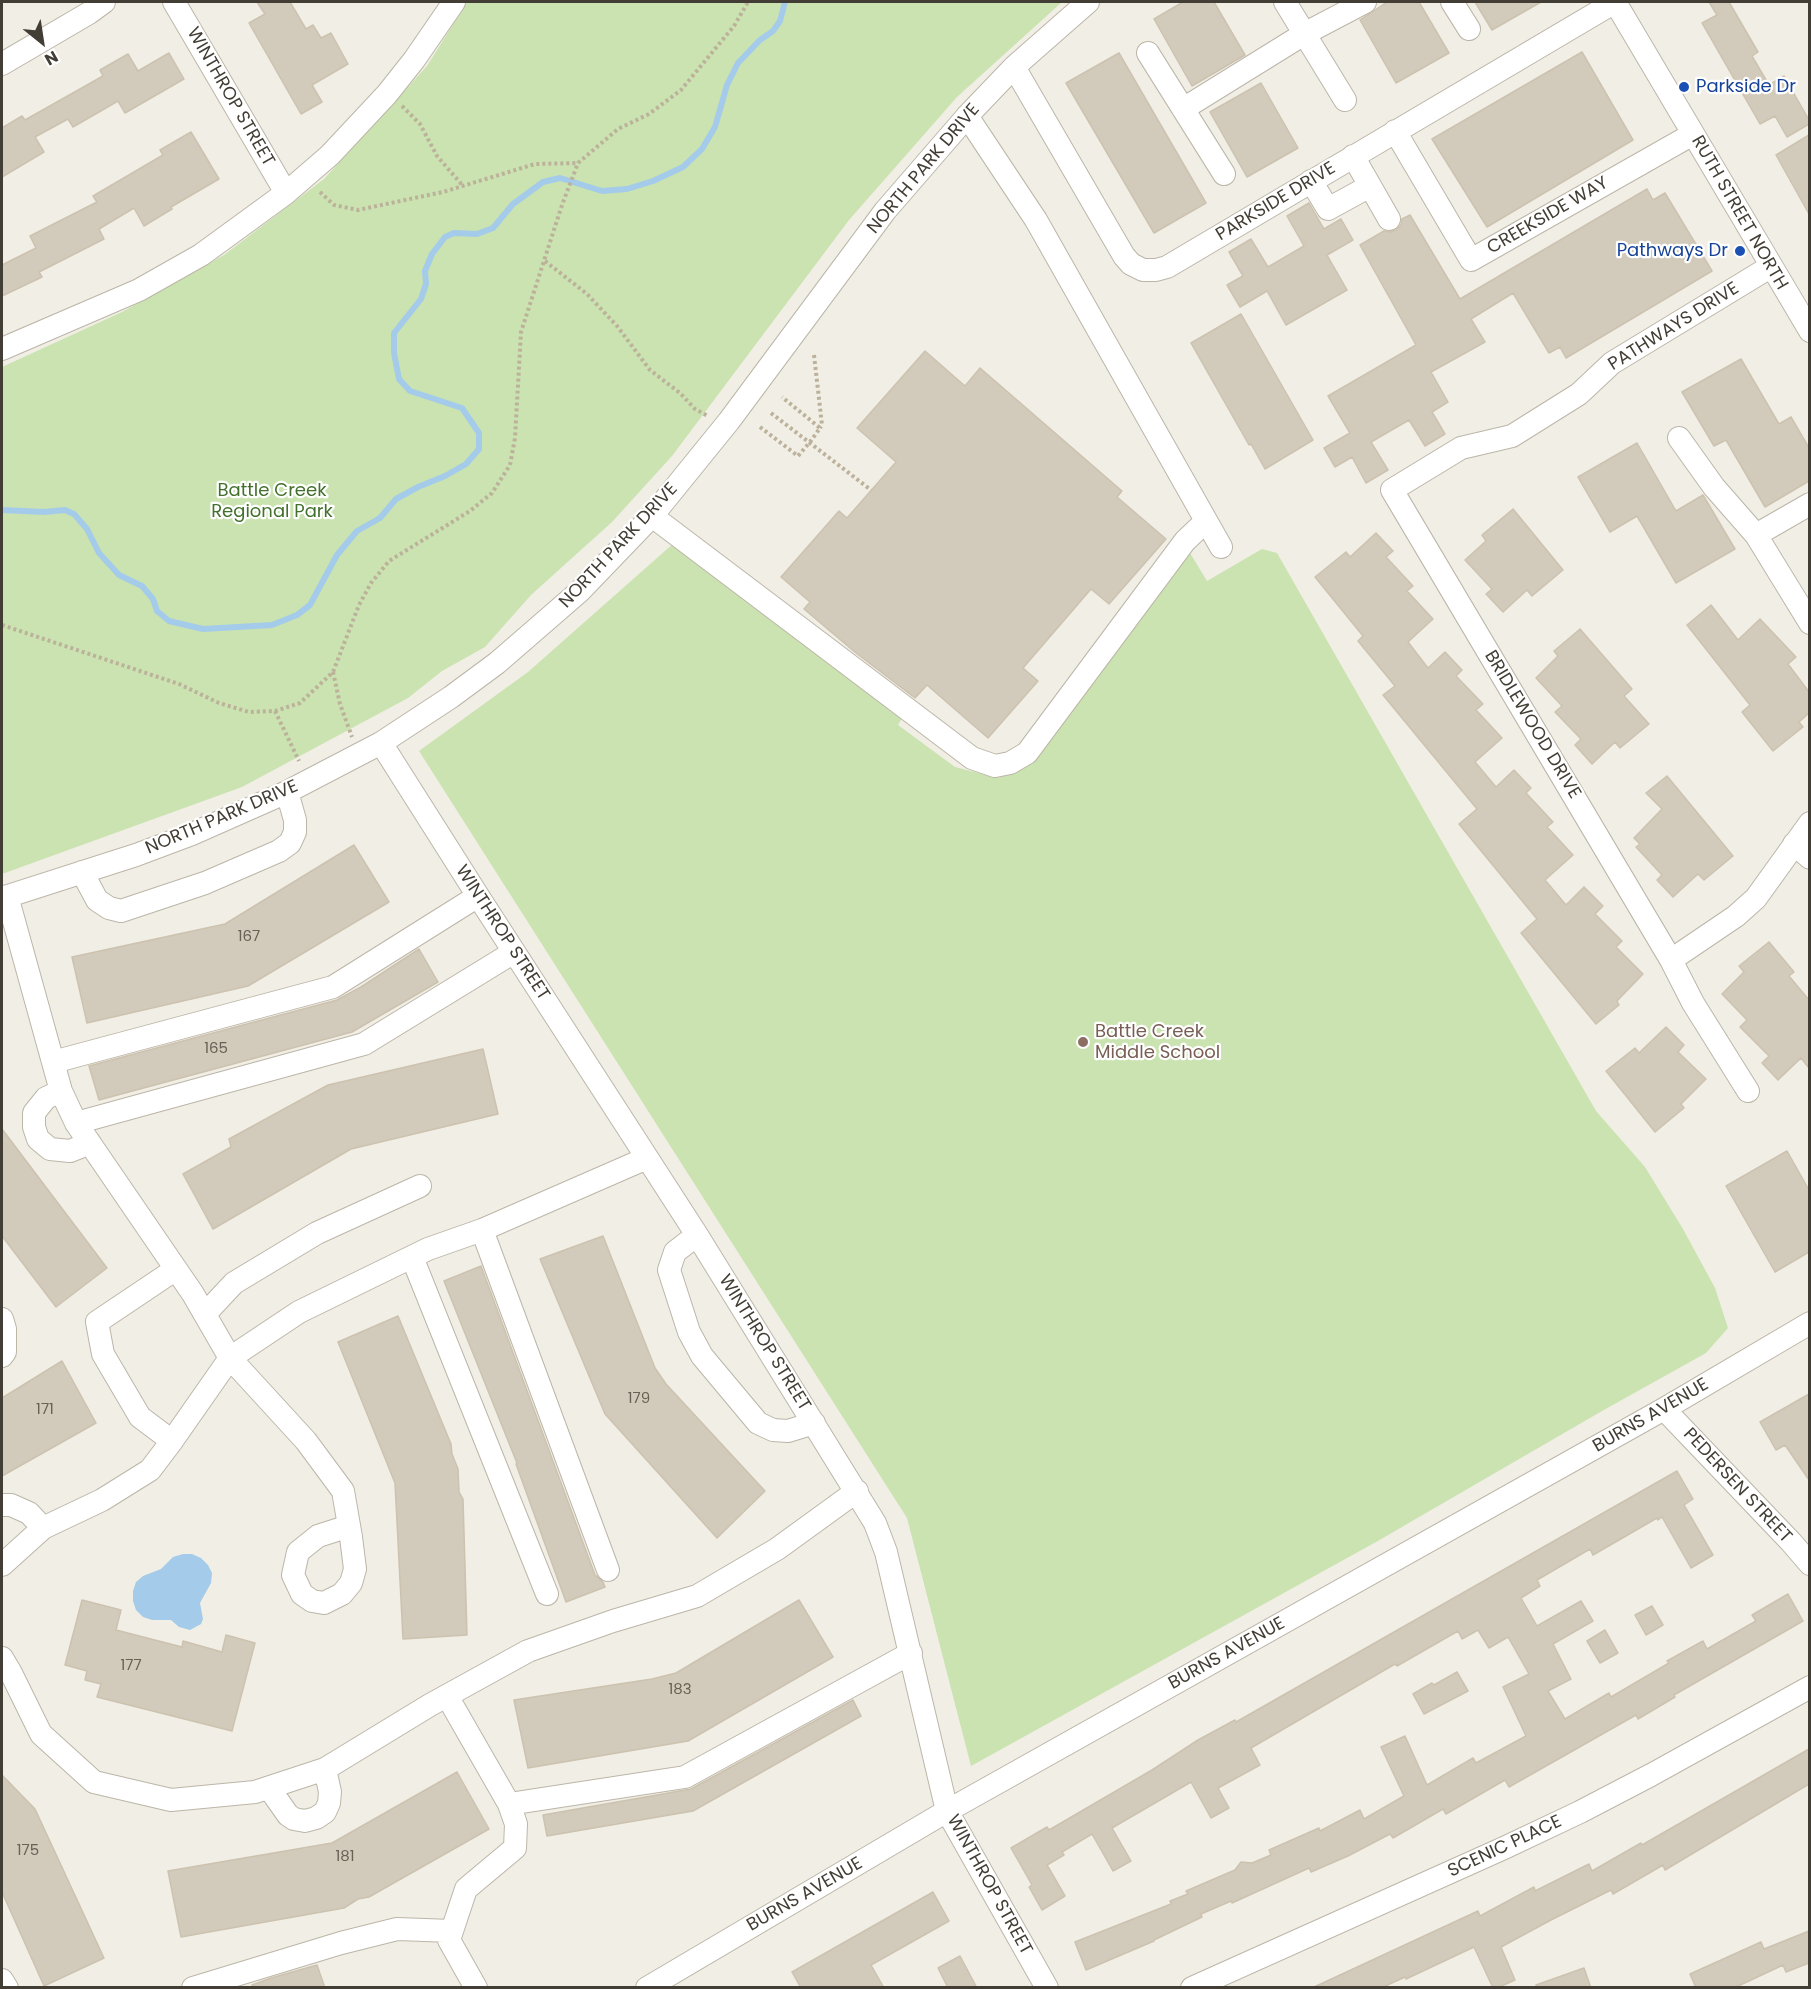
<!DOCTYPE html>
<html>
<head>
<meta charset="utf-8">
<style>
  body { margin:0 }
  #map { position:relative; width:1811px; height:1989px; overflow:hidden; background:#f1eee5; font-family:Poppins,sans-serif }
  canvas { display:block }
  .frame { position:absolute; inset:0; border:3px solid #433e35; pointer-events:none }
  .north { position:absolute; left:12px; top:12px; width:60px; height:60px; -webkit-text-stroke:4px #fff; paint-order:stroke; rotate:150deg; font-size:16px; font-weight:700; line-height:24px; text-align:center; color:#433e35 }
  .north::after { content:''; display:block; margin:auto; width:21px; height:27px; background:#433e35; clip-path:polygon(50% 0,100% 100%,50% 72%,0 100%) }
</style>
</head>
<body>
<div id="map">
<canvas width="1811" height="1989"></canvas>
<div class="frame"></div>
<div class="north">N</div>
</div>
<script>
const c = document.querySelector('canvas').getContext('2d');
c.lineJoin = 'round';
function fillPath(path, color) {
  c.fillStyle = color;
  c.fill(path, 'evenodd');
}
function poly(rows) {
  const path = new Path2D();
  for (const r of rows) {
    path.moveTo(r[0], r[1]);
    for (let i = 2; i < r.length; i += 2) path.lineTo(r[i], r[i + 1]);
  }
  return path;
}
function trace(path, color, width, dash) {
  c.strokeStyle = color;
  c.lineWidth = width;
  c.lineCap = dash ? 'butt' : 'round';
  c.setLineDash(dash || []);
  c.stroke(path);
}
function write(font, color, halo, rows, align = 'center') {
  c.font = font + ' Poppins,sans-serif';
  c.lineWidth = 4.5;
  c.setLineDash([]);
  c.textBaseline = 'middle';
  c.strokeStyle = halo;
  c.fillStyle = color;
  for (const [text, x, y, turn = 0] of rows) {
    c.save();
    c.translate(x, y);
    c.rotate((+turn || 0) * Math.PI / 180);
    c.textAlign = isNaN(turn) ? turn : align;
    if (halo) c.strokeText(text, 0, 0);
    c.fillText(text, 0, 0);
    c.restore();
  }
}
const green = poly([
  [467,2,1062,2,957,97,849,220,672,456,612,522,531,595,485,647,442,671,408,698,242,787,2,874,2,367,122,312,224,255,324,179,427,66],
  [674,543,903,716,898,725,955,767,998,778,1024,768,1190,553,1207,581,1262,549,1277,553,1596,1111,1645,1167,1683,1229,1715,1288,1728,1328,1706,1353,1602,1411,1376,1542,971,1766,907,1518,419,751,528,672]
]);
const water = poly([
  [183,1554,192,1554,201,1558,208,1565,212,1573,211,1583,200,1603,203,1619,201,1624,190,1630,179,1627,171,1620,152,1620,143,1617,136,1610,133,1601,133,1591,136,1582,143,1576,161,1569,173,1557]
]);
const stream = poly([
  [2,510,44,512,65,510,74,514,87,529,99,553,119,575,142,586,153,599,157,611,169,621,203,629,272,625,297,615,310,605,337,555,357,531,380,518,396,499,418,487,445,476,466,464,479,449,479,433,462,408,410,391,399,379,394,353,394,333,421,299,426,284,425,271,432,254,445,237,454,233,477,234,493,228,513,204,543,182,560,178,602,191,627,189,653,181,683,167,702,149,715,127,727,85,738,63,760,40,773,31,780,21,785,2]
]);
const building = poly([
  [257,2,290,2,306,29,313,25,321,38,331,33,348,64,312,85,322,102,301,114,249,23,265,14,257,2],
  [1183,2,1214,2,1245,55,1192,86,1154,19,1183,2],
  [1387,2,1419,2,1449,53,1396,83,1360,20,1387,2],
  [1475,2,1541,2,1492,30,1475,2],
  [1709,2,1729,2,1758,52,1752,56,1769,85,1784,76,1809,120,1809,124,1787,137,1775,116,1760,124,1702,23,1717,15,1709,2],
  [1582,52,1633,140,1487,227,1432,139,1582,52],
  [169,53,184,79,125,113,118,101,73,127,68,119,35,137,44,152,2,177,2,128,22,116,25,120,103,76,100,70,128,54,138,71,169,53],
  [1119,53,1206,203,1154,233,1066,83,1119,53],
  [1261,83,1298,148,1247,177,1210,112,1261,83],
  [191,132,219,179,171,207,172,209,144,226,134,208,99,229,104,239,39,272,42,277,2,296,2,265,36,248,30,236,97,202,93,196,163,155,160,150,191,132],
  [1809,135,1809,214,1776,155,1809,135],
  [1647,189,1653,200,1665,193,1712,271,1566,358,1560,347,1549,353,1513,293,1471,319,1485,342,1431,372,1448,402,1432,412,1445,434,1425,446,1409,420,1371,442,1388,470,1366,483,1352,457,1335,467,1324,448,1350,433,1328,396,1416,345,1360,245,1384,231,1390,232,1396,230,1401,225,1402,219,1410,215,1460,299,1647,189],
  [1309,203,1324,229,1341,219,1353,240,1327,255,1347,290,1286,325,1267,291,1240,307,1227,285,1243,276,1229,252,1251,239,1268,267,1304,246,1287,216,1309,203],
  [1241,314,1313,440,1265,469,1251,444,1249,445,1191,343,1241,314],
  [925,351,965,386,980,368,1122,491,1117,497,1166,539,1109,604,1091,589,1023,668,1038,681,988,738,927,685,915,698,856,653,804,609,810,602,781,577,839,511,847,518,896,462,857,428,925,351],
  [1741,359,1779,424,1791,417,1809,448,1809,481,1765,507,1726,440,1714,446,1682,392,1741,359],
  [1637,443,1676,511,1703,495,1735,549,1676,583,1637,516,1610,532,1578,477,1637,443],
  [1513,509,1563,570,1532,596,1527,590,1503,612,1486,594,1492,589,1465,560,1486,541,1482,535,1513,509],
  [1376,533,1393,551,1386,557,1413,586,1407,591,1433,619,1408,642,1428,668,1445,652,1462,670,1456,676,1483,704,1476,710,1502,738,1475,762,1496,787,1514,770,1531,788,1526,793,1553,822,1547,827,1573,855,1545,880,1566,905,1584,887,1603,906,1595,914,1622,941,1616,947,1643,974,1617,1001,1619,1005,1596,1024,1521,933,1537,919,1459,824,1477,809,1383,695,1395,686,1358,641,1363,636,1315,577,1346,552,1350,557,1376,533],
  [1711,605,1738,640,1760,619,1796,657,1788,664,1809,692,1809,713,1799,722,1803,727,1773,751,1742,712,1750,705,1687,625,1711,605],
  [1580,629,1632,689,1624,696,1649,724,1620,748,1615,742,1592,764,1575,745,1581,739,1555,712,1562,706,1536,678,1558,656,1554,651,1580,629],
  [1667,776,1733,856,1704,880,1698,874,1673,897,1657,880,1662,875,1636,847,1640,844,1634,838,1662,809,1646,793,1667,776],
  [354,845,389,902,248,986,87,1023,72,957,225,924,354,845],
  [1769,942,1794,972,1789,976,1809,1000,1809,1068,1801,1058,1778,1080,1762,1063,1769,1056,1740,1027,1747,1020,1722,994,1744,972,1739,966,1769,942],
  [419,949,438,982,352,1032,99,1100,89,1066,337,1000,361,987,419,949],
  [1666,1027,1684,1045,1678,1052,1706,1079,1681,1104,1684,1108,1655,1132,1606,1071,1635,1048,1639,1053,1666,1027],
  [483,1049,498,1114,351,1149,213,1229,183,1174,231,1147,229,1139,328,1085,483,1049],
  [2,1129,107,1268,56,1307,2,1236,2,1129],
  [1787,1151,1809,1190,1809,1252,1775,1272,1726,1186,1787,1151],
  [603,1236,655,1368,666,1384,765,1491,717,1538,605,1414,540,1259,603,1236],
  [481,1266,595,1575,603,1582,605,1587,566,1602,516,1464,517,1463,444,1281,481,1266],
  [398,1316,451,1444,452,1454,458,1469,459,1492,463,1499,467,1635,403,1639,395,1483,338,1342,398,1316],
  [62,1361,96,1423,2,1476,2,1398,62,1361],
  [1809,1394,1809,1480,1785,1445,1776,1450,1760,1422,1809,1394],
  [1677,1471,1693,1499,1684,1505,1713,1555,1691,1568,1662,1517,1658,1520,1657,1518,1593,1555,1590,1549,1537,1580,1540,1586,1521,1598,1537,1626,1581,1601,1593,1621,1553,1644,1571,1679,1548,1691,1565,1719,1609,1693,1611,1697,1669,1663,1667,1661,1703,1641,1707,1649,1756,1621,1752,1615,1788,1594,1803,1621,1674,1695,1675,1697,1638,1719,1636,1715,1509,1787,1505,1780,1446,1814,1443,1809,1393,1838,1390,1834,1348,1856,1311,1872,1309,1868,1232,1903,1231,1901,1201,1914,1202,1917,1154,1940,1154,1941,1086,1970,1075,1942,1171,1904,1170,1901,1188,1894,1186,1891,1235,1870,1241,1862,1252,1863,1271,1855,1269,1850,1319,1828,1320,1831,1360,1810,1364,1819,1404,1796,1381,1747,1405,1736,1427,1785,1473,1758,1476,1763,1526,1736,1503,1687,1529,1674,1508,1637,1489,1648,1478,1630,1462,1639,1458,1631,1397,1666,1395,1664,1251,1748,1260,1765,1218,1788,1229,1808,1211,1818,1191,1782,1112,1828,1131,1861,1113,1871,1092,1834,1062,1852,1064,1855,1047,1865,1065,1896,1042,1910,1029,1887,1032,1885,1011,1848,1047,1827,1049,1830,1152,1770,1198,1740,1235,1720,1236,1722,1677,1471],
  [82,1600,121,1610,116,1630,182,1647,183,1641,222,1652,226,1635,255,1643,232,1731,97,1697,101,1684,85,1680,87,1671,65,1665,82,1600],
  [799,1600,833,1657,688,1741,528,1768,514,1700,652,1679,676,1673,799,1600],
  [1652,1606,1663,1625,1646,1635,1635,1615,1652,1606],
  [1605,1630,1618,1653,1600,1663,1587,1641,1605,1630],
  [1457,1672,1468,1691,1424,1714,1413,1694,1432,1683,1434,1685,1457,1672],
  [853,1700,861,1716,693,1811,547,1836,543,1815,691,1789,853,1700],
  [1809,1749,1809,1784,1665,1870,1663,1865,1613,1894,1611,1890,1551,1920,1501,1947,1515,1980,1497,1988,1493,1988,1474,1947,1406,1979,1405,1977,1381,1988,1312,1988,1478,1911,1480,1916,1534,1887,1535,1891,1589,1864,1592,1871,1641,1843,1642,1845,1809,1749],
  [457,1772,489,1829,369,1897,358,1899,344,1908,181,1937,168,1871,332,1843,457,1772],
  [2,1775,35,1809,104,1958,44,1986,2,1892,2,1775],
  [933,1892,949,1921,871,1965,884,1988,801,1988,792,1972,933,1892],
  [1809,1931,1809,1963,1786,1972,1783,1965,1734,1988,1696,1988,1690,1974,1761,1942,1764,1949,1809,1931],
  [960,1956,977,1988,948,1988,938,1968,960,1956],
  [317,1965,325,1988,252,1988,252,1985,271,1978,317,1965],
  [1584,1968,1591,1988,1537,1988,1536,1985,1584,1968]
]);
const path = poly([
  [402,106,420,124,437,156,463,186],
  [320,192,334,205,358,210,443,192,535,164,578,163],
  [545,261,587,294,617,326,650,370,680,393,695,409,708,416],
  [814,355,822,425,820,428],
  [771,413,871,490],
  [760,427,798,456,810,442,820,428,782,397],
  [2,625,179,684,219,703,249,712,275,711,300,703,333,672,359,605,371,583,389,561,470,511,492,493,510,465,515,438,521,332,562,205,578,163,618,129,649,114,681,90,734,26,748,2],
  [333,672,340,704,352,737],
  [275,711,299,761]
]);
const minor = poly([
  [174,2,286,193],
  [1285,2,1345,100],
  [1452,2,1469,29],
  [1148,53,1224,174],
  [2,64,89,13,104,2],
  [1014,67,1124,256,1131,264,1143,270,1156,270,1167,267,1615,2,1810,331],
  [1183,109,1304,34,1365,2],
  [967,116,1036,220,1221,547],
  [1395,131,1471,260,1693,134],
  [1353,156,1389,219],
  [1311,181,1328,209,1370,186],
  [2,349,139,290,201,255,286,193,330,155,387,94,414,60,454,2],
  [1679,438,1714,487,1756,535],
  [1810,504,1756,535,1810,623],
  [652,516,972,758,995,766,1010,763,1027,753,1185,541,1206,521],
  [381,743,478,896,697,1235,875,1523,886,1552,947,1811,1047,1988],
  [1794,844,1810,858],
  [82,872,97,900,109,908,121,911,205,883,279,851,290,843,295,832,295,820,287,792],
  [7,896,61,1091,76,1123,193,1294,230,1358,306,1441,343,1491,351,1537,355,1569,351,1583,342,1594,324,1603,312,1601,302,1594,293,1575,298,1552,318,1536,349,1526],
  [2,898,136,855,192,834,287,792,381,743,451,697,497,663,580,591,652,516,729,421,885,211,969,114,1014,67,1088,2],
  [1671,960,1736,916,1756,898,1810,823],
  [53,1062,333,987,478,896],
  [61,1091,46,1098,34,1113,34,1127,38,1139,50,1149,70,1151,90,1143],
  [1748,1091,1693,1003,1671,960,1392,490,1461,448,1512,436,1579,394,1612,363,1770,267],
  [76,1123,364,1044,514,952],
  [482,1230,608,1570],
  [697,1235,675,1252,669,1270,689,1332,702,1356,758,1423,773,1430,788,1431,814,1423],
  [412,1257,547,1594],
  [205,1314,234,1283,317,1233,420,1186],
  [2,1319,5,1329,5,1352,2,1356],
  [1664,1409,1791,1542,1810,1564],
  [172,1441,140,1417,103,1354,97,1322,176,1269],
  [2,1505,11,1505,29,1513,43,1528],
  [2,1565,43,1528,102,1500,150,1470,172,1441,230,1358,299,1312,428,1249,482,1230,647,1158],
  [2,1658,11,1673,41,1734,94,1782,171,1800,255,1792,325,1769,430,1705,528,1651,613,1621,697,1596,777,1549,857,1491],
  [447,1696,509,1804,516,1824,515,1848,466,1889,449,1940,476,1988],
  [269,1788,288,1815,294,1819,305,1821,316,1818,325,1812,329,1803,330,1792,325,1769],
  [509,1804,685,1777,911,1653],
  [2,1980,7,1988],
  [193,1988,341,1943,397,1929,452,1931],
  [647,1988,947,1811,1664,1409,1810,1323],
  [1192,1988,1504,1848,1580,1812,1651,1775,1810,1687]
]);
const markers = [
  [1684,87,6,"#1a4fb4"],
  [1740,251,6,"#1a4fb4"],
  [1083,1042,6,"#8d6e63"]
];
const numberNames = [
  ["167",249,937],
  ["165",216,1049],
  ["179",639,1399],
  ["171",45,1410],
  ["177",131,1666],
  ["183",680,1690],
  ["175",28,1851],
  ["181",345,1857]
];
const transitNames = [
  ["Parkside Dr",1696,87],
  ["Pathways Dr",1728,251,"right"]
];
const streetNames = [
  ["WINTHROP STREET",230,97,60],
  ["NORTH PARK DRIVE",924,169,-50],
  ["PARKSIDE DRIVE",1276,202,-31],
  ["RUTH STREET NORTH",1739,213,60],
  ["CREEKSIDE WAY",1548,216,-30],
  ["PATHWAYS DRIVE",1674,327,-32],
  ["NORTH PARK DRIVE",619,546,-47],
  ["BRIDLEWOOD DRIVE",1532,725,59],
  ["NORTH PARK DRIVE",222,818,-23],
  ["WINTHROP STREET",502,933,57],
  ["WINTHROP STREET",764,1343,58],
  ["BURNS AVENUE",1651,1416,-30],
  ["PEDERSEN STREET",1737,1486,47],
  ["BURNS AVENUE",1227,1654,-29],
  ["SCENIC PLACE",1505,1847,-25],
  ["WINTHROP STREET",989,1885,61],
  ["BURNS AVENUE",805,1895,-30]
];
const parkNames = [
  ["Battle Creek",272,491],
  ["Regional Park",272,512]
];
const educationNames = [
  ["Battle Creek",1095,1032],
  ["Middle School",1095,1053]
];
fillPath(green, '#cae3b0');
fillPath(water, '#a5cbea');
trace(stream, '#a5cbea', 6);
fillPath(building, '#d2cabb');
trace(building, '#ccc2af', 1.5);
trace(minor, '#bcb6a8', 24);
trace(path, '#bcb29b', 4, [3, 3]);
trace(minor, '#fff', 22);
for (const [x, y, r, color] of markers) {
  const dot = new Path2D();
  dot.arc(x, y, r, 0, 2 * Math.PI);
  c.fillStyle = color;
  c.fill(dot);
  trace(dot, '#fff', 2);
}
write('15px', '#676156', null, numberNames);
write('18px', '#164399', '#fff', transitNames, 'left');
write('18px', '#433e35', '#fff', streetNames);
write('18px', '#43702d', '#fff', parkNames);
write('18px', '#785e54', '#fff', educationNames, 'left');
</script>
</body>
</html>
